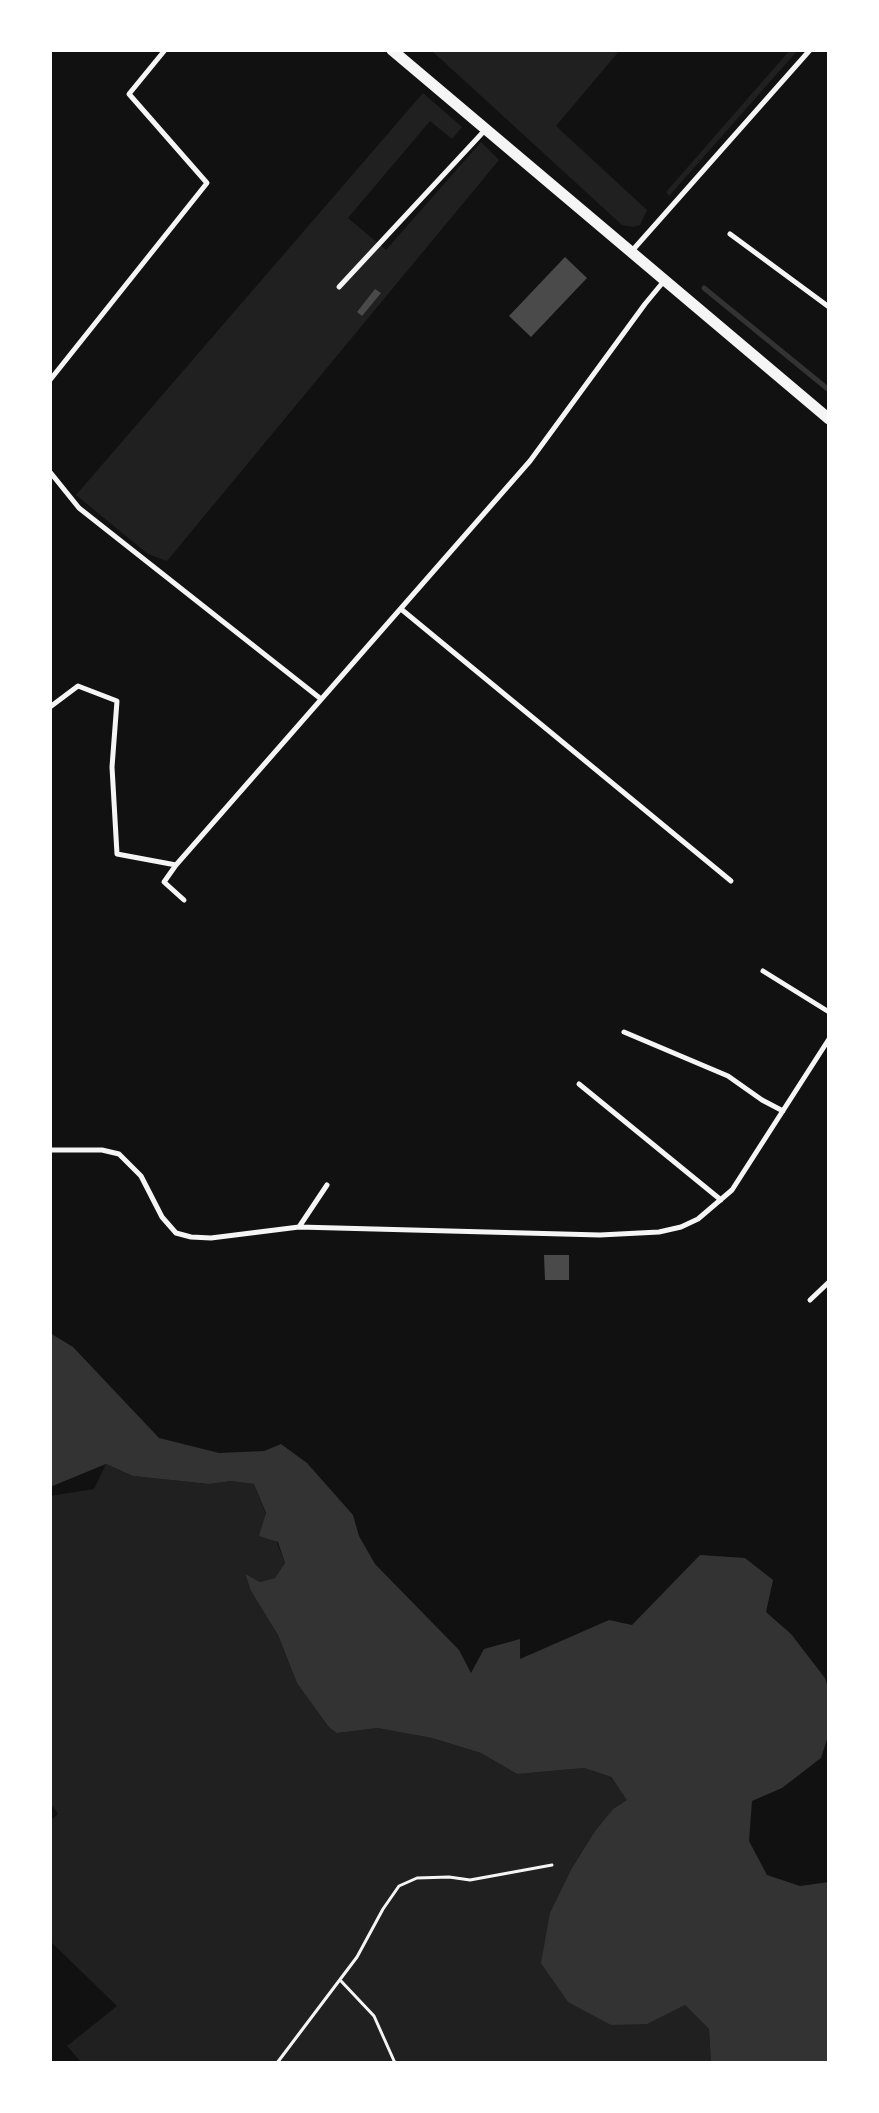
<!DOCTYPE html>
<html>
<head>
<meta charset="utf-8">
<style>
  body { margin:0 }
  #map { position:relative; width:879px; height:2113px; overflow:hidden; background:#111; font-family:Lora,serif }
  canvas { display:block }
  .frame { position:absolute; inset:0; border:52px solid #fff; pointer-events:none }
</style>
</head>
<body>
<div id="map">
<canvas width="879" height="2113"></canvas>
<div class="frame"></div>
</div>
<script>
const c = document.querySelector('canvas').getContext('2d');
c.lineJoin = 'round';
function fillPath(path, color) {
  c.fillStyle = color;
  c.fill(path, 'evenodd');
}
function poly(rows) {
  const path = new Path2D();
  for (const r of rows) {
    path.moveTo(r[0], r[1]);
    for (let i = 2; i < r.length; i += 2) path.lineTo(r[i], r[i + 1]);
  }
  return path;
}
function trace(path, color, width, dash) {
  c.strokeStyle = color;
  c.lineWidth = width;
  c.lineCap = dash ? 'butt' : 'round';
  c.setLineDash(dash || []);
  c.stroke(path);
}
const green = poly([
  [431,50,620,50,556,126,647,210,640,225,633,227,622,225],
  [790,50,798,50,669,196,666,192],
  [423,93,462,127,452,139,430,121,348,218,386,250,481,142,499,160,167,561,148,554,76,495],
  [106,1464,133,1476,209,1484,231,1481,254,1484,285,1563,275,1578,260,1582,245,1575,251,1591,278,1635,297,1683,337,1733,377,1728,432,1738,481,1753,517,1774,584,1768,610,1777,628,1800,613,1809,595,1831,572,1868,647,2024,685,2005,709,2029,711,2063,82,2063,67,2046,117,2006,50,1941,50,1821,58,1814,50,1802,50,1496,94,1489]
]);
const water = poly([
  [50,1333,73,1347,159,1438,219,1453,264,1451,281,1444,307,1463,353,1515,359,1536,375,1564,459,1650,471,1673,484,1649,520,1639,520,1659,609,1620,632,1625,700,1555,745,1558,773,1580,766,1612,791,1634,825,1678,829,1692,829,1733,821,1758,782,1788,752,1801,749,1841,767,1875,800,1886,829,1882,829,2063,711,2063,709,2029,685,2005,647,2024,611,2025,568,2002,541,1963,550,1913,572,1868,595,1831,613,1809,627,1800,611,1777,584,1768,517,1774,481,1753,432,1738,377,1728,337,1733,329,1727,297,1683,278,1635,251,1591,245,1574,260,1582,275,1578,285,1563,278,1542,259,1536,266,1513,254,1484,231,1481,209,1484,133,1476,106,1464,50,1487]
]);
const stream = poly([
  [704,288,829,390]
]);
const building = poly([
  [565,257,587,278,531,337,509,316],
  [375,289,381,293,362,316,357,312],
  [544,1255,569,1255,569,1280,545,1280]
]);
const path = poly([
  [341,1981,374,2016,395,2063],
  [277,2063,357,1957,383,1909,399,1886,417,1878,449,1877,470,1880,552,1865]
]);
const service = poly([
  [730,234,829,307],
  [631,252,810,50],
  [339,287,486,129],
  [50,380,207,183,129,94,165,50],
  [50,472,79,508,321,699],
  [401,609,731,881],
  [50,707,78,686,117,701,112,767,117,854,176,865,530,461,645,304,664,281],
  [176,865,164,882,184,900],
  [763,971,829,1012],
  [624,1032,728,1076,762,1100,783,1111],
  [579,1084,721,1200],
  [50,1150,102,1150,119,1154,141,1176,162,1217,176,1233,191,1237,211,1238,299,1227,600,1235,659,1232,681,1227,698,1219,732,1190,829,1039],
  [299,1227,327,1185],
  [810,1300,829,1282]
]);
const tertiary = poly([
  [392,50,829,419]
]);
fillPath(green, '#202020');
fillPath(water, '#333');
trace(stream, '#333', 5);
fillPath(building, '#4a4a4a');
trace(path, '#f5f5f5', 3);
trace(service, '#f5f5f5', 5);
trace(tertiary, '#f5f5f5', 11);
</script>
</body>
</html>
